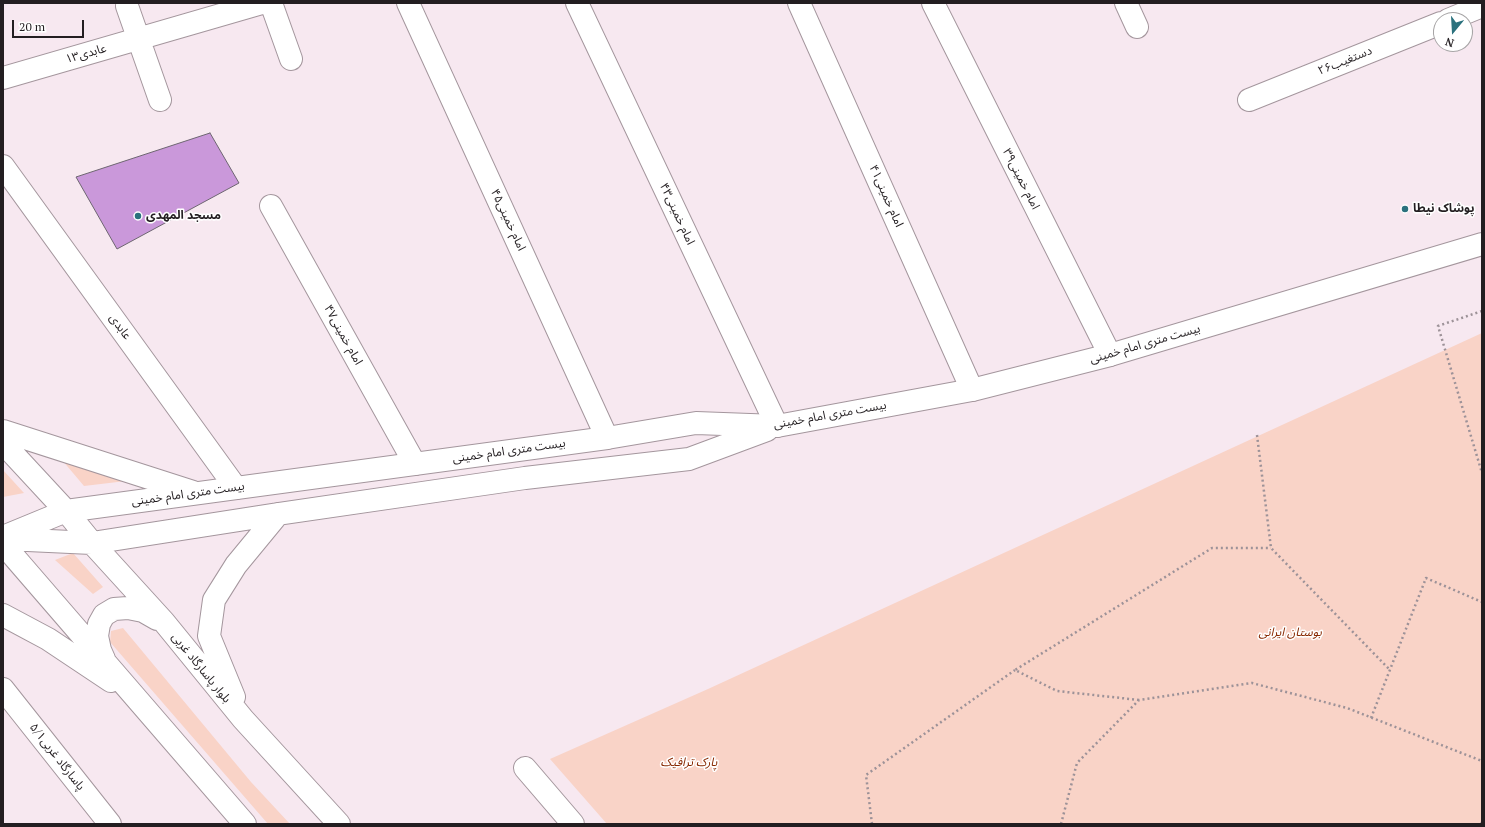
<!DOCTYPE html>
<html>
<head>
<meta charset="utf-8">
<style>
  body { margin:0 }
  #map { position:relative; width:1485px; height:827px; overflow:hidden; background:#f7e8f0; font-family:"PT Serif",serif }
  canvas { display:block }
  .frame { position:absolute; inset:0; border:4px solid #231e21; pointer-events:none }
  .north { position:absolute; left:1433px; top:12px; width:40px; height:40px; box-sizing:border-box; background:#fff; border:1px solid #a7a5a6; border-radius:50%; rotate:198deg; font-size:11px; font-weight:700; line-height:16px; text-align:center; color:#231e21 }
  .north::after { content:''; display:block; margin:auto; width:14px; height:18px; background:#2a717d; clip-path:polygon(50% 0,100% 100%,50% 72%,0 100%) }
  .scale { position:absolute; left:12px; top:20px; width:72px; height:18px; box-sizing:border-box; border:2px solid #231e21; border-top:0; padding-left:5px; font-size:12px; line-height:14px; white-space:nowrap; color:#231e21; -webkit-text-stroke:3px #fff; paint-order:stroke }
</style>
</head>
<body>
<div id="map">
<canvas width="1485" height="827"></canvas>
<div class="frame"></div>
<div class="north">N</div>
<div class="scale">20 m</div>
</div>
<script>
const c = document.querySelector('canvas').getContext('2d');
c.lineJoin = 'round';
function fillPath(path, color) {
  c.fillStyle = color;
  c.fill(path, 'evenodd');
}
function poly(rows) {
  const path = new Path2D();
  for (const r of rows) {
    path.moveTo(r[0], r[1]);
    for (let i = 2; i < r.length; i += 2) path.lineTo(r[i], r[i + 1]);
  }
  return path;
}
function trace(path, color, width, dash) {
  c.strokeStyle = color;
  c.lineWidth = width;
  c.lineCap = dash ? 'butt' : 'round';
  c.setLineDash(dash || []);
  c.stroke(path);
}
function write(font, color, halo, rows, align = 'center') {
  c.font = font + ' "PT Serif","Noto Sans Arabic",serif';
  c.lineWidth = 3;
  c.setLineDash([]);
  c.textBaseline = 'middle';
  c.strokeStyle = halo;
  c.fillStyle = color;
  for (const [text, x, y, turn = 0] of rows) {
    c.save();
    c.translate(x, y);
    c.rotate((+turn || 0) * Math.PI / 180);
    c.textAlign = isNaN(turn) ? turn : align;
    if (halo) c.strokeText(text, 0, 0);
    c.fillText(text, 0, 0);
    c.restore();
  }
}
const green = poly([
  [1482,333,1482,824,607,824,550,759,708,689],
  [62,460,126,481,84,486],
  [3,470,24,493,3,497],
  [73,553,103,587,93,594,55,560],
  [123,628,251,782,290,824,268,824,110,642,111,631]
]);
const building = poly([
  [210,133,239,183,117,249,76,177,210,133]
]);
const path = poly([
  [1482,311,1438,326,1482,473],
  [1257,435,1271,548,1390,670],
  [1139,700,1057,691,1015,670,1212,548,1271,548],
  [1371,718,1426,578,1482,602],
  [872,824,866,775,1015,670],
  [1061,824,1077,763,1139,700,1252,683,1347,708,1482,761],
  [1481,824,1482,822]
]);
const minor = poly([
  [271,3,291,59],
  [408,3,607,438],
  [577,3,777,426],
  [799,3,972,390],
  [933,3,1110,355],
  [1126,3,1137,27],
  [127,6,160,100],
  [1448,20,1482,6],
  [3,78,262,3],
  [1249,100,1441,23],
  [3,166,236,488],
  [271,206,415,464],
  [3,689,110,824],
  [525,768,573,824]
]);
const major = poly([
  [3,431,193,492],
  [3,443,66,511,92,543,164,622,243,719,339,824],
  [3,537,66,511,607,438,696,423,777,426,972,390,1110,355,1482,244],
  [6,539,92,543,278,514,525,478,689,459,767,430],
  [3,544,245,824],
  [3,615,48,639,111,681],
  [104,659,100,650,97,636,99,624,104,615,114,609,128,608,143,611,157,619],
  [234,697,209,636,214,600,236,565,278,514]
]);
const markers = [
  [1405,209,4,"#2a717d"],
  [138,216,4,"#2a717d"]
];
const streetNames = [
  ["عابدی۱۳",86,54,-16],
  ["دستغیب۲۶",1345,61,-22],
  ["امام خمینی۳۹",1021,179,63],
  ["امام خمینی۴۱",886,196,66],
  ["امام خمینی۴۳",677,214,65],
  ["امام خمینی۴۵",508,220,65],
  ["عابدی",120,327,54],
  ["امام خمینی۴۷",343,335,61],
  ["بیست متری امام خمینی",1145,344,-16],
  ["بیست متری امام خمینی",830,415,-10],
  ["بیست متری امام خمینی",509,451,-8],
  ["بیست متری امام خمینی",188,494,-8],
  ["بلوار پاسارگاد غربی",201,668,51],
  ["پاسارگاد غربی۵/۱",57,757,52]
];
const poiNames = [
  ["پوشاک نیطا",1413,209],
  ["مسجد المهدی",146,216]
];
const parkNames = [
  ["بوستان ایرانی",1290,633],
  ["پارک ترافیک",689,763]
];
fillPath(green, '#f9d3c7');
fillPath(building, '#ca98da');
trace(building, '#6d6570', 1);
trace(minor, '#a4969d', 24);
trace(major, '#a4969d', 24);
trace(path, '#9d9298', 2.5, [2, 3]);
trace(minor, '#fff', 22);
trace(major, '#fff', 22);
for (const [x, y, r, color] of markers) {
  const dot = new Path2D();
  dot.arc(x, y, r, 0, 2 * Math.PI);
  c.fillStyle = color;
  c.fill(dot);
  trace(dot, '#fff', 1.5);
}
write('12px', '#231e21', '#fff', streetNames);
write('bold 12px', '#231e21', '#fff', poiNames, 'left');
write('italic 12px', '#872801', '#fff', parkNames);
</script>
</body>
</html>
